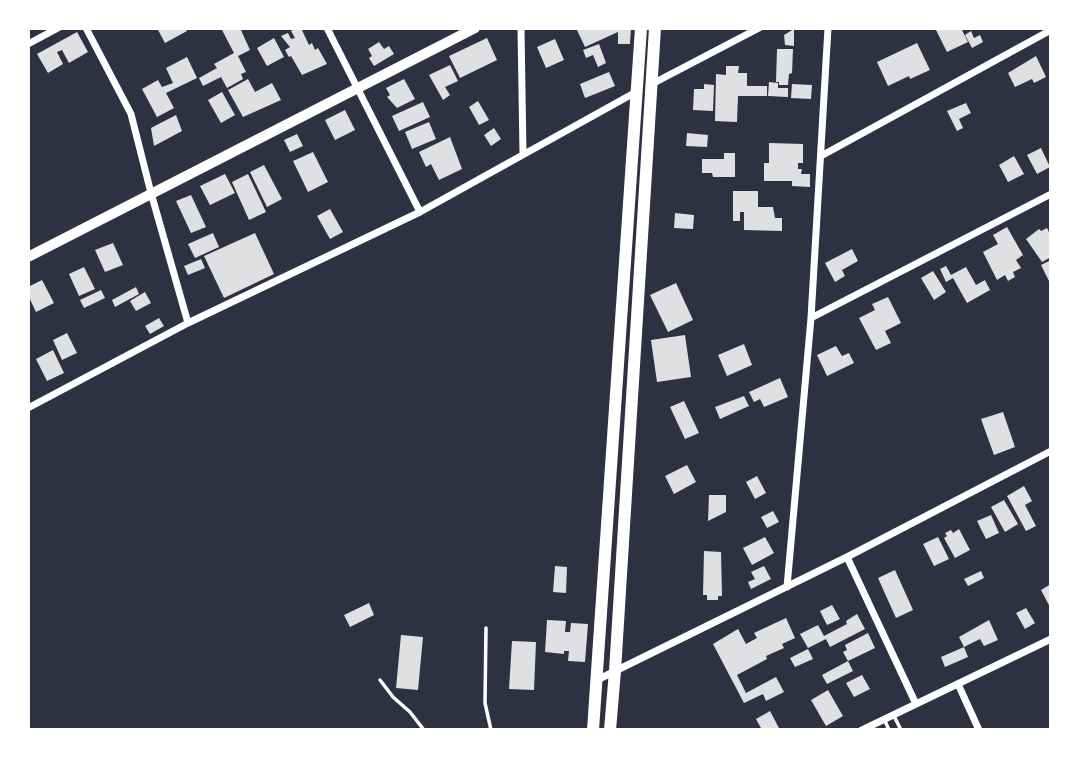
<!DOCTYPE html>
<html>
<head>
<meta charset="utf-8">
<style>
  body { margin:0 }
  #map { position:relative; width:1079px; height:758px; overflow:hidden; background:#2d3142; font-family:Rubik,sans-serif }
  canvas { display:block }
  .frame { position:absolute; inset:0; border:30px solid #fff; pointer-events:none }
</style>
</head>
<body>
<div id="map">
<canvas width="1079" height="758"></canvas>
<div class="frame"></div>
</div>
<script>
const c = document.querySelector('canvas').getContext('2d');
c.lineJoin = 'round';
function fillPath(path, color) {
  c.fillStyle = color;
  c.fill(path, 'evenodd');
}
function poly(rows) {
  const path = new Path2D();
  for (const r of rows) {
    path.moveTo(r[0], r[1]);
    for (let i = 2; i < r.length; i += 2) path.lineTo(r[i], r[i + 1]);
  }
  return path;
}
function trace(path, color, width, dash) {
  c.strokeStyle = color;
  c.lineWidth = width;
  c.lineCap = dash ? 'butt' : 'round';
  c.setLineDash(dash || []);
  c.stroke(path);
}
const building = poly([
  [157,28,185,28,187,31,165,43],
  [221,28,240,28,250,50,238,56,246,72,241,74,243,79,227,88,221,77,203,86,199,78,217,68,214,64,234,53],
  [296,28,301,28,309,45,312,43,315,50,318,48,327,64,302,75,291,56,289,57,285,50,290,47,281,36,288,33,291,39,295,38,291,31],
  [576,28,631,28,630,44,618,44,618,32,585,47],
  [935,28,961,28,968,42,947,52],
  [794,29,794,46,785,45,784,35],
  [971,31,974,38,980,35,983,42,972,48,965,35],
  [77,32,88,52,69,63,62,50,57,52,63,64,48,73,37,54],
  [274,38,284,57,267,66,257,48],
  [487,38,497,60,460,78,449,56],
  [555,39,564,60,546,68,537,47],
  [379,42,384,49,389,46,394,54,374,66,369,58,372,56,368,49],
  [917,43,930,70,910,79,909,76,888,86,877,62],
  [599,44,606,63,598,67,593,55,586,58,583,50],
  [777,49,793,49,792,73,789,74,788,85,779,85,779,82,776,82],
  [1036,56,1046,77,1034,83,1032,79,1015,87,1008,73],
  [187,57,197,78,166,93,174,108,157,117,142,89,158,80,162,87,173,83,166,68],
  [450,65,458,81,445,87,450,95,443,100,429,75],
  [726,66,739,66,738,73,747,73,747,86,767,86,767,96,738,96,737,122,715,121,716,74,726,75],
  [609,72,615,86,585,98,580,84],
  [248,79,255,92,272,83,281,100,243,117,228,90],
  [404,79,415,99,397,108,387,97,390,95,386,88],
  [769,82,778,83,778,88,788,88,788,97,768,96],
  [704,84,714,85,713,111,693,110,694,89,704,89],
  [792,84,812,85,811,99,791,98],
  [222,92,235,115,221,123,208,100],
  [478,101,489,120,479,125,469,107],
  [423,102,430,117,399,131,392,116],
  [966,103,971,113,959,119,963,128,957,131,947,111],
  [345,110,355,130,335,140,325,120],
  [176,115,182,131,154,146,151,128],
  [429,122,436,139,412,149,405,132],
  [494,128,501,139,491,146,484,135],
  [687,133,708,135,707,147,686,146],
  [297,134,303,146,290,152,284,140],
  [450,137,462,169,439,180,431,164,426,167,419,152],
  [769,143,803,144,803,163,798,163,798,169,802,169,801,174,810,174,810,187,792,186,792,181,764,181,764,163,769,163],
  [1041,148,1050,167,1037,174,1027,155],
  [313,152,328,182,308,192,293,161],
  [724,153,735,153,735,177,713,177,712,173,702,173,702,159,724,159],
  [1014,156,1024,174,1008,182,999,165],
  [264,165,282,199,267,207,250,172],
  [225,174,235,193,210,205,200,186],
  [248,174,266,212,249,220,232,182],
  [733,191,758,191,758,207,773,207,775,218,782,218,782,231,744,230,744,212,740,212,740,221,733,221],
  [191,195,206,227,191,233,176,201],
  [330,209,343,232,330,239,317,216],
  [675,213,694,215,693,229,674,228],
  [1007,227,1023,255,1016,260,1021,268,1013,272,1015,277,1008,281,1005,275,997,280,983,252,998,244,993,235],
  [1047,228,1051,236,1051,257,1042,262,1026,239,1039,229,1041,231],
  [213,233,219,247,195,258,188,244],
  [255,233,274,274,224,298,204,256],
  [113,243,123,265,105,272,95,250],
  [852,249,858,261,842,270,845,276,835,282,825,263],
  [201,259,205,268,188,275,184,266],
  [1051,260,1051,285,1041,265],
  [946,266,951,275,966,267,976,285,985,280,990,290,967,303,953,278,946,282,940,269],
  [84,267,95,289,79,296,69,274],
  [933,271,946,292,934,300,921,278],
  [42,280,54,303,36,312,28,295,28,287],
  [676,283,693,320,668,332,650,295],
  [136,287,139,294,115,307,112,300],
  [101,290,105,298,84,308,80,300],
  [145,292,151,303,136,311,130,301],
  [888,297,901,323,885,331,891,343,876,350,859,318,875,310,872,304],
  [159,318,164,326,150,334,145,326],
  [67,333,77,353,62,360,53,340],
  [685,335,691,377,657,382,651,340],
  [744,344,752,365,727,376,718,355],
  [836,346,842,356,849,353,854,363,827,376,817,355],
  [53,350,64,373,47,381,36,359],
  [780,378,788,397,764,407,760,399,754,402,749,392],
  [744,396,749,406,720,419,715,407],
  [684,401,699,433,685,439,670,407],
  [1003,412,1015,447,994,455,981,419],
  [687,465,696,482,674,494,665,476],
  [757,476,766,493,755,499,746,482],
  [1024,486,1032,501,1025,505,1036,526,1026,531,1007,496],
  [709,495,726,495,726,512,708,521],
  [1004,500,1018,524,1005,532,991,507],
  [773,511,779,522,767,528,761,517],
  [991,515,999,533,986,539,977,521],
  [959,529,970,550,955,558,944,538,947,536,945,533,951,530,953,533],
  [765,537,774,553,752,565,743,548],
  [938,537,949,559,934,566,923,544],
  [704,551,721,552,722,596,718,596,718,600,707,600,707,595,703,595],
  [555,566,567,567,566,593,553,592],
  [764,566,771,579,751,589,748,582,755,579,751,572],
  [895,570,913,610,896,618,878,578],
  [981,571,984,578,968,586,964,579],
  [1051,584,1051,609,1041,590],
  [369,603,374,615,350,627,344,615],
  [832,605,840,619,827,625,820,611],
  [1026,608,1035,623,1025,629,1016,613],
  [857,614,865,629,830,647,826,639,808,648,800,634,818,625,824,636,847,624,846,621],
  [786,618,795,638,782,644,784,648,766,656,767,659,737,675,746,693,776,677,784,692,766,701,763,694,744,703,713,644,738,629,746,644,757,638,754,633],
  [547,620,566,621,565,632,570,632,571,623,588,624,585,662,568,661,569,651,564,651,564,654,545,652],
  [989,620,998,640,984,646,980,639,964,647,968,657,945,667,941,657,964,647,959,637],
  [868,633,875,648,848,661,843,652,847,650,845,645],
  [401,635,423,637,418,690,396,688],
  [512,641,536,642,534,690,509,689],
  [808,649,813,659,795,667,790,658],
  [848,661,853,671,827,684,822,675],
  [862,675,870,689,854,697,846,683],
  [828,690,843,716,826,726,811,700],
  [770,711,780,730,762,730,756,719]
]);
const service = poly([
  [486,628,485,703,491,730],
  [380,680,393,697,410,712,424,730],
  [894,716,901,730],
  [885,721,889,730]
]);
const minor = poly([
  [86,28,131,114,151,193,188,323],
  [327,28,420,212],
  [521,28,523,154],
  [28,44,58,28],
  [650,85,759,28],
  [821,156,1051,30],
  [811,318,1051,194],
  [28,408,188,323,420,212,636,92],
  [847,557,916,704],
  [787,587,811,318,828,28],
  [597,680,847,557,1051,451],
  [958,684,979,730],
  [862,730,1051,639]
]);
const tertiary = poly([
  [28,257,475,28]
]);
const primary = poly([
  [593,730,641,28],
  [610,730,615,671,655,28]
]);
fillPath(building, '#e0e0e3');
trace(service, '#fff', 3.5);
trace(minor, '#fff', 7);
trace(tertiary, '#fff', 10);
trace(primary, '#fff', 12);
</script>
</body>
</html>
